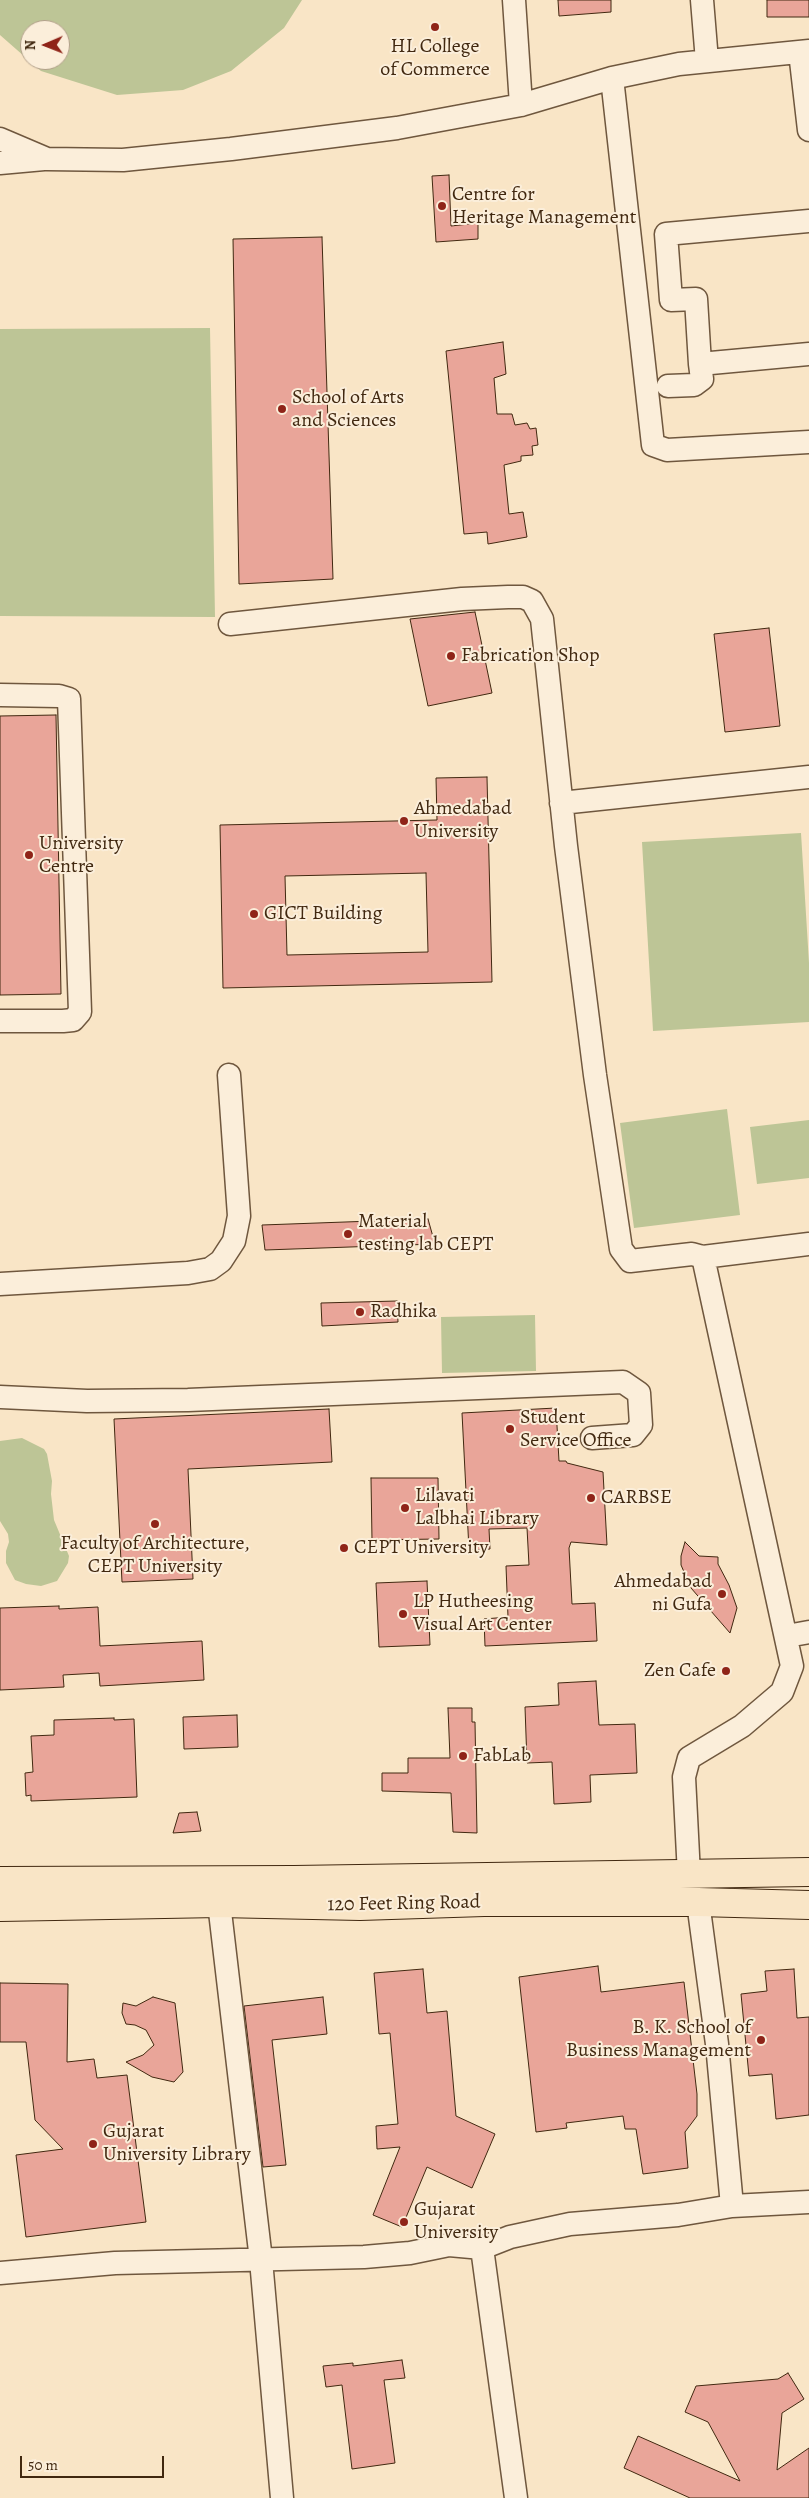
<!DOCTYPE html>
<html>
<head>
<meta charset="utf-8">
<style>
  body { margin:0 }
  #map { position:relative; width:809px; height:2498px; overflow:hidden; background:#f9e5c6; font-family:Alegreya,serif }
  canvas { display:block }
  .north { position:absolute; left:20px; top:20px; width:50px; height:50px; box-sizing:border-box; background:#fbeeda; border:1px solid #b19f89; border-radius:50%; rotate:269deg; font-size:14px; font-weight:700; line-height:20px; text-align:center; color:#412810 }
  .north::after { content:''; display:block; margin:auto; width:18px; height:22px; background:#8f2418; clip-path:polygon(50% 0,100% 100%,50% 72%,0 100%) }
  .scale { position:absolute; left:20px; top:2456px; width:144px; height:22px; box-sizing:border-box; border:2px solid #412810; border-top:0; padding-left:6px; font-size:15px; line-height:18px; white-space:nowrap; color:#412810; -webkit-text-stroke:4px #fbeeda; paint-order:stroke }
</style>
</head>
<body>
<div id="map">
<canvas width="809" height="2498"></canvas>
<div class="north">N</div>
<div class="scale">50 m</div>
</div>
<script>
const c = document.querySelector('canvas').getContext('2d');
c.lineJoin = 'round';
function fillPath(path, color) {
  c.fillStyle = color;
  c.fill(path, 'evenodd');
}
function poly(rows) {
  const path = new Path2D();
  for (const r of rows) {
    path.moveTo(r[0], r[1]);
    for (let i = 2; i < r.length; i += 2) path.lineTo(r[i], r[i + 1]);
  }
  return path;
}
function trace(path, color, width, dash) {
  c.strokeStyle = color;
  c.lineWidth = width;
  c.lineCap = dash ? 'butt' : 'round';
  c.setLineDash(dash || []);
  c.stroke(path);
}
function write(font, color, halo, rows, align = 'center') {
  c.font = font + ' Alegreya,serif';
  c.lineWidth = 4;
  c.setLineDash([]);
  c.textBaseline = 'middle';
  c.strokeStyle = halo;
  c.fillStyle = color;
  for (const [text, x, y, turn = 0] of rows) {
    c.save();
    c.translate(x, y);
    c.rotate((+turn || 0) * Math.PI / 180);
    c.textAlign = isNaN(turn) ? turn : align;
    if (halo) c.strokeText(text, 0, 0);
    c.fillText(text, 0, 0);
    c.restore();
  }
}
const green = poly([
  [0,0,302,0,284,28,231,71,183,90,117,95,41,71,0,35],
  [30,30,60,30,60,60,30,60],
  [210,328,215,617,0,616,0,329],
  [801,833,809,963,809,1022,653,1031,642,842],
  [727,1109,740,1215,634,1228,620,1123],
  [809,1120,809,1178,757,1184,750,1127],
  [535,1315,536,1371,442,1373,441,1317],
  [22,1438,44,1449,47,1454,52,1481,51,1494,54,1520,69,1556,68,1563,57,1581,41,1586,26,1584,15,1580,6,1563,6,1551,9,1542,8,1534,0,1521,0,1441]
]);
const building = poly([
  [558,0,611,0,611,12,559,16,558,0],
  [767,0,809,0,809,17,767,17,767,0],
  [449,175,451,226,478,223,478,239,436,242,432,176,449,175],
  [322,237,333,579,239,584,233,239,322,237],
  [503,342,506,374,494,378,497,414,512,414,515,425,527,423,530,429,536,428,538,445,532,446,533,455,521,456,521,461,504,465,509,514,523,512,527,537,488,544,487,532,464,534,446,351,503,342],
  [475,612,492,693,428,706,410,619,475,612],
  [769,628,780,726,725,732,714,634,769,628],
  [56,715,61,994,0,995,0,716,56,715],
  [487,777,492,982,223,988,220,825,437,820,436,778,487,777],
  [426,873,428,952,287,955,285,876,426,873],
  [428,1219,435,1244,265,1250,262,1225,428,1219],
  [397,1301,398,1322,322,1326,321,1303,397,1301],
  [556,1408,559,1461,566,1461,567,1463,603,1472,607,1545,571,1542,569,1548,572,1604,595,1603,597,1641,485,1646,484,1619,508,1617,506,1566,529,1565,527,1528,489,1529,490,1549,469,1550,462,1413,556,1408],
  [329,1409,332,1462,188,1469,193,1579,122,1582,114,1419,329,1409],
  [371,1478,438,1478,439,1539,372,1540,371,1478],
  [685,1542,699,1556,718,1557,718,1564,729,1585,737,1608,730,1633,691,1588,681,1565,681,1556,685,1542],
  [427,1581,430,1645,379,1647,376,1583,427,1581],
  [59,1606,59,1609,98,1607,100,1646,202,1641,204,1680,100,1686,99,1673,63,1675,64,1687,0,1690,0,1608,59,1606],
  [596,1681,599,1725,635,1724,637,1773,590,1775,591,1802,554,1804,552,1762,527,1763,525,1707,559,1705,558,1683,596,1681],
  [448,1708,472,1708,472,1722,475,1722,477,1833,453,1832,451,1793,382,1791,382,1773,408,1773,408,1758,450,1758,448,1708],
  [237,1715,238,1747,184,1749,183,1717,237,1715],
  [114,1718,114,1720,134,1719,137,1797,31,1801,31,1795,26,1796,25,1773,33,1772,31,1736,54,1735,54,1720,114,1718],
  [197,1812,201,1831,173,1833,179,1813,197,1812],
  [598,1966,601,1992,684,1982,697,2094,697,2116,685,2132,688,2168,643,2174,636,2129,625,2129,623,2116,566,2123,567,2128,536,2132,519,1977,598,1966],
  [423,1969,427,2013,447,2011,456,2116,495,2134,472,2188,427,2167,402,2227,373,2215,400,2147,377,2149,376,2126,398,2124,390,2033,379,2034,374,1973,423,1969],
  [794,1969,797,2018,809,2017,809,2115,776,2119,772,2074,749,2076,741,1994,767,1991,765,1971,794,1969],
  [0,1983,68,1984,67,2062,94,2059,97,2078,127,2075,146,2222,26,2237,16,2155,63,2149,35,2120,26,2042,0,2042,0,1983],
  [153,1997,175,2003,183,2072,174,2082,152,2077,126,2062,143,2055,154,2045,146,2030,135,2025,126,2024,122,2013,123,2003,136,2006,153,1997],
  [323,1997,327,2034,272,2040,286,2165,263,2167,244,2006,323,1997],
  [402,2360,405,2378,384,2380,395,2463,352,2469,342,2385,326,2387,323,2366,353,2363,353,2366,402,2360],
  [788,2373,804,2399,782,2413,777,2470,809,2448,809,2498,690,2498,624,2468,638,2436,740,2481,708,2422,685,2412,696,2386,778,2379,788,2373]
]);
const minor = poly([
  [514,0,521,105],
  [702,0,707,61],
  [800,52,809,130],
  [612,78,653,445,667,450,809,442],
  [0,139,47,159,123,160,231,149,397,128,521,105,612,78,679,64,809,51],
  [0,163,44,159],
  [809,221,666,234,671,300,696,299,700,364,809,354],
  [668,386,694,385,702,379,700,364],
  [230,624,462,599,508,597,523,597,532,601,542,619,566,846,595,1075,621,1249,630,1261,692,1254,703,1257,792,1666,782,1692,742,1726,689,1758,684,1777,689,1875],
  [0,695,59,696,69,699,80,1012,73,1020,63,1021,0,1021],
  [561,803,809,777],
  [703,1257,809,1244],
  [0,1284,188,1273,210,1269,221,1261,234,1241,239,1216,229,1075],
  [0,1397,87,1401,188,1400,623,1382,639,1393,641,1425,633,1435,592,1438],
  [787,1636,809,1632],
  [698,1902,717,2044,732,2206],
  [219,1903,261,2260,282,2498],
  [482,2248,516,2498],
  [0,2273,115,2263,364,2257,410,2253,449,2245,482,2248,510,2237,570,2224,678,2215,732,2206,809,2202]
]);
const major = poly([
  [0,1881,294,1880,809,1872],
  [0,1907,219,1903,360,1906,484,1902,698,1902,809,1905]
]);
const markers = [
  [435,27,5,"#8f2418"],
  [442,206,5,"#8f2418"],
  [282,409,5,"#8f2418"],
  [451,656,5,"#8f2418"],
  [404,821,5,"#8f2418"],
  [29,855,5,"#8f2418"],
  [254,914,5,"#8f2418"],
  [348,1234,5,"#8f2418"],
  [360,1312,5,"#8f2418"],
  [510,1429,5,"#8f2418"],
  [591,1498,5,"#8f2418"],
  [405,1508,5,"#8f2418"],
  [155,1524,5,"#8f2418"],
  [344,1548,5,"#8f2418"],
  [722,1594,5,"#8f2418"],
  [403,1614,5,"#8f2418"],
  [726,1671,5,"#8f2418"],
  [463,1756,5,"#8f2418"],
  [761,2040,5,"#8f2418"],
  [93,2144,5,"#8f2418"],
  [404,2222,5,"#8f2418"]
];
const poiNames = [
  ["HL College",435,47,"center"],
  ["of Commerce",435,70,"center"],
  ["Centre for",452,195],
  ["Heritage Management",452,218],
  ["School of Arts",292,398],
  ["and Sciences",292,421],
  ["Fabrication Shop",461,656],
  ["Ahmedabad",414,809],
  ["University",414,832],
  ["University",39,844],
  ["Centre",39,867],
  ["GICT Building",264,914],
  ["Material",358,1222],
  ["testing lab CEPT",358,1245],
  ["Radhika",370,1312],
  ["Student",520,1418],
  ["Service Office",520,1441],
  ["Lilavati",415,1496],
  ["Lalbhai Library",415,1519],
  ["CARBSE",601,1498],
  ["Faculty of Architecture,",155,1544,"center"],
  ["CEPT University",155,1567,"center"],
  ["CEPT University",354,1548],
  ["Ahmedabad",712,1582,"right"],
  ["ni Gufa",712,1605,"right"],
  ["LP Hutheesing",413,1602],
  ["Visual Art Center",413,1625],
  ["Zen Cafe",716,1671,"right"],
  ["FabLab",473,1756],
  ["B. K. School of",751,2028,"right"],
  ["Business Management",751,2051,"right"],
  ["Gujarat",103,2132],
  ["University Library",103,2155],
  ["Gujarat",414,2210],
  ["University",414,2233]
];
const streetNames = [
  ["120 Feet Ring Road",404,1904,-1]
];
fillPath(green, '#bdc596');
fillPath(building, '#e9a599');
trace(building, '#412810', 1);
trace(minor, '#6f573e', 25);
trace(major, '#412810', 30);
trace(minor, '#fbeeda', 22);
trace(major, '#f9e5c6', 28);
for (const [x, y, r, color] of markers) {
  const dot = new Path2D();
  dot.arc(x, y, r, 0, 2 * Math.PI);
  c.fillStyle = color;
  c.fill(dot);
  trace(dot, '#fbeeda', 2);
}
write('20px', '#412810', '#fbeeda', poiNames, 'left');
write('20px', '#412810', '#fbeeda', streetNames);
</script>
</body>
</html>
